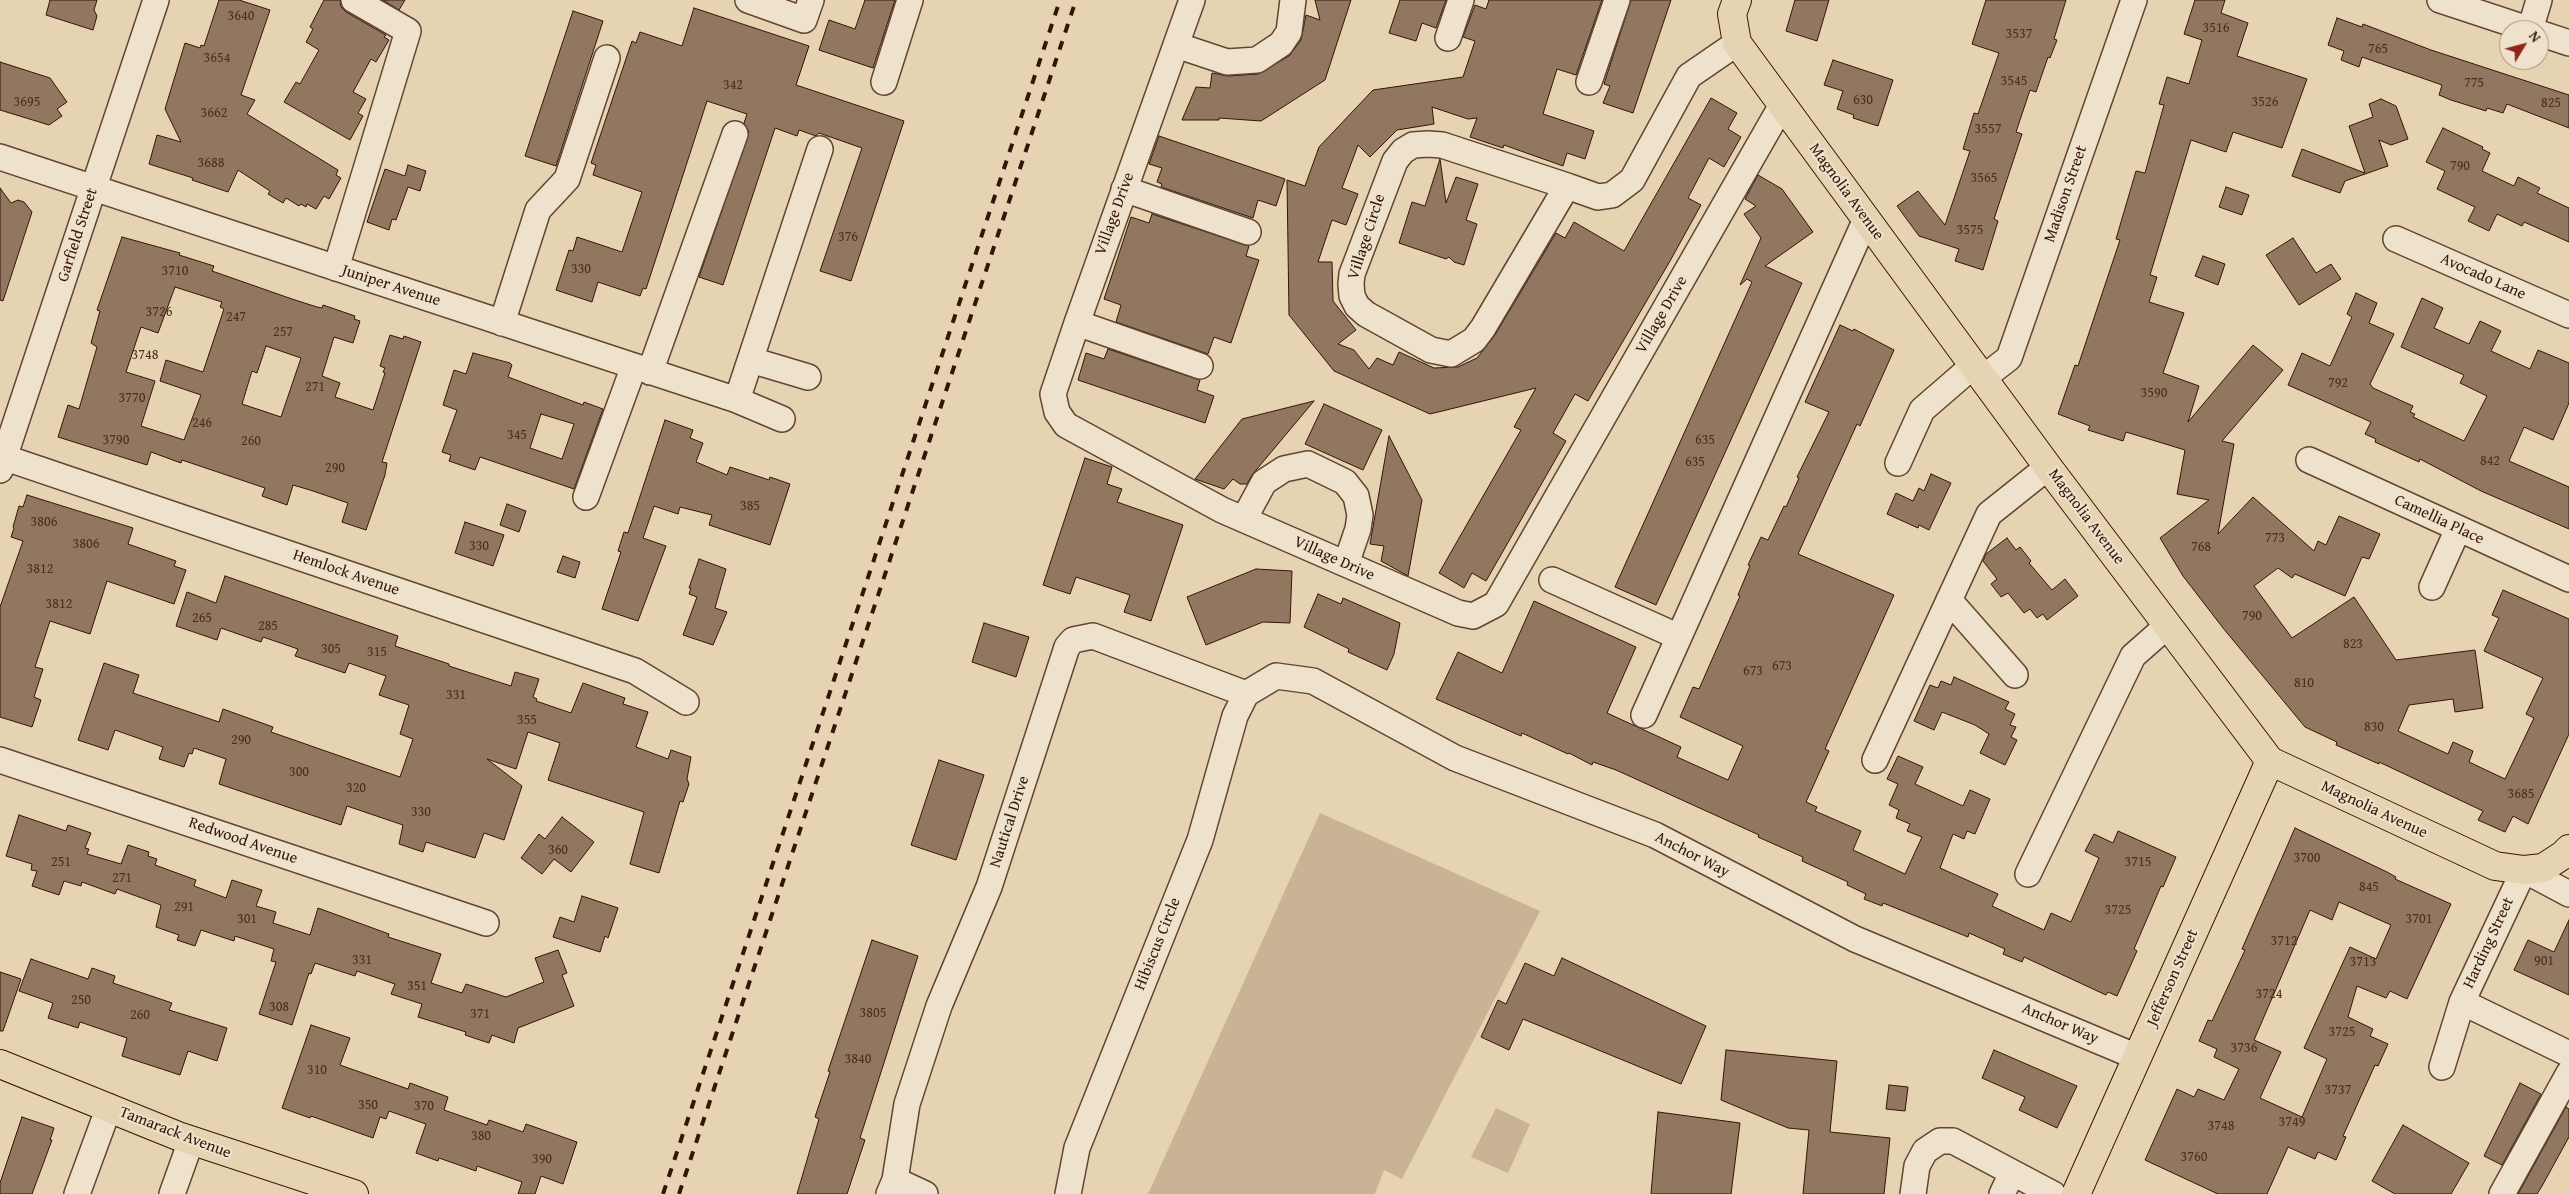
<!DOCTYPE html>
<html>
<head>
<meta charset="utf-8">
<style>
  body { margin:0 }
  #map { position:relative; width:2569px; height:1194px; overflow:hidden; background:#e6d3b2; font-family:"Gentium Book Plus",serif }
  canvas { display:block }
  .north { position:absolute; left:2499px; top:20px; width:50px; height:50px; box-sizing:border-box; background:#efe2cd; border:1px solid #a5907e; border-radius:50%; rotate:53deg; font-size:14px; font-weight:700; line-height:20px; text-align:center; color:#361407 }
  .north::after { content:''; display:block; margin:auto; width:18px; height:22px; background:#8f2418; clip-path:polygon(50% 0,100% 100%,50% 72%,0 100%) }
</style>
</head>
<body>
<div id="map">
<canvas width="2569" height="1194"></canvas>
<div class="north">N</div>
</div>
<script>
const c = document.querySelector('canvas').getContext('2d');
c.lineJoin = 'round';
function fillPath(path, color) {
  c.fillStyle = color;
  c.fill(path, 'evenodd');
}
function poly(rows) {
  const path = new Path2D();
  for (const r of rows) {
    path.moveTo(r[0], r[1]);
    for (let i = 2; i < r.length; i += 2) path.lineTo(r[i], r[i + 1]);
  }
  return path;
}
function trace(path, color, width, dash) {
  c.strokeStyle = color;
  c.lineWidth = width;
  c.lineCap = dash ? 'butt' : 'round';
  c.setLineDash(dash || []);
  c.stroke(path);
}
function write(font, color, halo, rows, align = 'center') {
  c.font = font + ' "Gentium Book Plus",serif';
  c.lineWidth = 4;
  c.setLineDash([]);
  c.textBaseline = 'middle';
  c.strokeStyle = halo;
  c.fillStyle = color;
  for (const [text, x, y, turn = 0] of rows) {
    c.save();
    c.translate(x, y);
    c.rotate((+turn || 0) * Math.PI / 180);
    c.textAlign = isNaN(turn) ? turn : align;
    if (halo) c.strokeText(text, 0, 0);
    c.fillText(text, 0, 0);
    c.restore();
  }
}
const green = poly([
  [1320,813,1540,911,1402,1179,1384,1170,1375,1194,1148,1194],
  [1496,1108,1530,1124,1508,1173,1471,1157]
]);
const building = poly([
  [50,0,97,0,94,10,97,16,93,30,46,15,50,0],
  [219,0,239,0,270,10,241,95,255,100,247,114,338,170,336,175,341,178,329,199,324,196,316,209,307,204,306,207,301,204,299,206,286,198,283,203,268,194,270,191,238,170,228,192,192,180,193,178,149,164,157,135,181,142,165,109,185,43,200,48,201,45,204,46,219,0],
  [324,0,340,0,341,7,346,12,386,35,384,37,389,40,376,62,371,59,353,92,366,99,358,113,363,116,350,140,284,102,296,82,300,84,319,50,306,42,313,29,310,27,324,0],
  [383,0,405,0,399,10,383,0],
  [865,0,895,0,873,68,819,50,829,20,855,29,865,0],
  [1315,0,1351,0,1325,80,1261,121,1219,118,1219,120,1182,120,1196,87,1210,88,1212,73,1228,76,1258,74,1289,56,1301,40,1306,15,1320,20,1315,0],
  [1400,0,1446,0,1436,28,1422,23,1416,41,1389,33,1400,0],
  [1489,0,1602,0,1576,75,1557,69,1543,114,1594,131,1585,159,1567,153,1563,166,1504,145,1503,148,1470,137,1477,118,1468,119,1432,107,1434,124,1397,130,1370,157,1358,145,1342,188,1358,194,1346,225,1332,220,1318,262,1332,262,1333,301,1356,330,1338,344,1354,350,1369,369,1377,358,1393,365,1399,352,1434,368,1458,367,1477,358,1495,335,1556,233,1565,238,1574,222,1624,251,1711,98,1737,113,1728,129,1741,137,1724,167,1709,158,1688,198,1701,205,1670,261,1588,401,1575,394,1553,433,1566,441,1486,581,1472,573,1464,588,1439,573,1521,430,1514,427,1536,388,1430,414,1334,371,1289,315,1287,180,1305,186,1319,147,1373,90,1463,77,1475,41,1463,37,1475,5,1486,9,1489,0],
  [1631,0,1671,0,1633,113,1603,103,1610,86,1604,84,1631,0],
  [1795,0,1829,0,1817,41,1786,31,1795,0],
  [1986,0,2066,0,2054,39,2057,40,2050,58,2048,57,2036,92,2030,90,2016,132,2022,134,1994,219,1998,221,1983,270,1955,261,1959,249,1919,236,1897,206,1918,191,1945,225,1970,151,1963,149,1974,113,1978,114,1999,53,1972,44,1986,0],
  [2195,0,2225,0,2221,13,2248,23,2237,56,2307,79,2282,148,2233,132,2226,152,2191,140,2150,275,2157,277,2149,302,2184,313,2163,373,2199,386,2188,422,2253,345,2283,370,2222,441,2234,444,2218,534,2253,497,2314,551,2318,541,2326,545,2339,516,2380,534,2369,559,2362,557,2345,596,2295,574,2292,578,2278,568,2254,586,2292,638,2354,597,2396,660,2475,650,2483,708,2455,712,2453,699,2409,705,2398,731,2448,754,2453,742,2473,751,2469,762,2505,779,2534,718,2526,714,2543,678,2484,651,2499,618,2492,615,2503,590,2569,619,2569,734,2528,824,2513,816,2505,832,2478,820,2483,811,2379,762,2379,764,2336,745,2337,742,2305,727,2223,628,2183,576,2160,538,2209,500,2177,494,2185,450,2126,432,2123,441,2088,430,2090,426,2058,414,2075,365,2078,366,2120,240,2116,239,2136,171,2145,173,2164,105,2159,104,2167,77,2189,84,2202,40,2184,34,2195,0],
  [694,8,809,46,796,85,904,121,851,281,820,271,862,148,819,133,816,136,799,130,797,136,775,128,723,285,699,277,749,132,744,123,747,114,707,101,646,289,643,288,640,296,598,282,592,302,556,290,569,250,573,251,577,237,622,252,642,192,593,175,596,165,591,163,632,41,636,43,640,32,682,46,694,8],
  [573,11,603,21,556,166,525,156,573,11],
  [2337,18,2362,27,2363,24,2431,50,2569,95,2569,128,2507,104,2503,113,2487,108,2486,111,2451,100,2439,95,2442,85,2362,57,2359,67,2341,60,2344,51,2328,45,2337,18],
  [1833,60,1893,80,1878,126,1853,118,1854,115,1837,109,1843,91,1824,85,1833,60],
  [0,62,50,78,67,102,57,109,62,116,49,125,0,110,0,62],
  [2381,99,2396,106,2408,139,2391,145,2379,140,2388,166,2345,181,2340,193,2292,176,2302,149,2365,173,2349,126,2373,117,2369,104,2381,99],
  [2443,128,2483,147,2482,149,2490,153,2482,171,2514,186,2518,177,2540,188,2537,193,2569,208,2569,242,2524,222,2522,226,2497,214,2489,231,2468,221,2475,207,2437,189,2445,171,2426,162,2443,128],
  [1159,136,1285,179,1276,206,1258,200,1253,218,1161,187,1162,184,1157,182,1162,168,1149,164,1159,136],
  [1440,159,1446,203,1456,177,1478,184,1466,220,1477,224,1464,265,1454,262,1449,257,1446,259,1399,243,1412,202,1425,206,1440,159],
  [408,165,426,171,420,191,408,187,396,220,392,219,389,230,367,222,385,169,405,176,408,165],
  [1758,175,1782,189,1813,232,1765,266,1802,283,1656,605,1615,587,1752,282,1747,279,1740,285,1761,238,1744,214,1756,206,1745,199,1758,175],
  [2226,187,2249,195,2242,215,2219,207,2226,187],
  [0,188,11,203,18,200,24,202,32,212,3,301,0,300,0,188],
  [1152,214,1249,246,1246,256,1259,260,1231,343,1214,337,1208,354,1116,322,1121,305,1104,299,1113,272,1131,217,1149,223,1152,214],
  [122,237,180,253,179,255,214,266,212,271,292,299,317,307,322,308,323,305,355,316,354,319,360,321,353,343,334,337,322,376,340,383,335,397,373,410,385,373,383,372,385,368,380,366,390,335,403,339,404,336,421,342,382,462,387,463,385,475,366,530,342,522,348,503,310,490,293,485,287,505,262,496,265,488,182,460,181,463,151,452,147,465,58,437,68,405,79,409,97,347,91,343,100,311,97,310,122,237],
  [175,287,222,302,220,307,224,309,203,372,166,360,160,381,201,395,184,440,141,426,155,381,126,372,141,327,158,333,175,287],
  [266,346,301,358,281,417,242,404,252,371,257,373,266,346],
  [2293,238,2316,273,2331,264,2341,279,2299,305,2266,255,2293,238],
  [2203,256,2225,264,2218,285,2195,276,2203,256],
  [2356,293,2377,303,2369,323,2394,334,2370,384,2373,388,2413,406,2410,412,2415,414,2413,417,2464,441,2487,396,2460,383,2464,375,2401,347,2422,298,2443,308,2434,328,2469,344,2480,321,2501,331,2491,351,2530,369,2538,350,2569,363,2569,403,2553,440,2524,427,2509,461,2569,487,2569,529,2481,491,2420,459,2419,462,2375,442,2376,439,2365,434,2371,422,2288,385,2302,353,2330,366,2352,317,2347,314,2356,293],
  [1840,325,1853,331,1854,329,1894,350,1860,426,1857,424,1798,554,1894,595,1825,749,1829,751,1806,802,1817,807,1815,811,1861,831,1853,850,1905,874,1922,837,1907,831,1910,824,1896,818,1899,810,1889,805,1898,784,1887,779,1898,756,1923,767,1915,784,1963,806,1970,790,1990,799,1975,834,1967,831,1964,839,1953,834,1940,868,1998,894,1992,906,2044,930,2051,913,2071,922,2099,858,2085,851,2094,834,2113,843,2118,831,2176,857,2163,887,2161,886,2134,949,2137,951,2117,996,2108,992,2106,995,2024,957,2022,962,2003,954,2005,949,1969,933,1968,937,1883,903,1882,906,1864,899,1866,894,1847,885,1848,882,1802,861,1803,857,1758,837,1759,835,1616,770,1593,762,1592,765,1569,753,1568,754,1522,733,1521,736,1436,699,1458,652,1502,673,1534,601,1636,647,1607,713,1681,747,1677,757,1728,780,1743,746,1680,717,1693,687,1699,689,1740,596,1738,595,1750,566,1748,565,1761,537,1768,540,1784,506,1786,507,1799,478,1797,477,1829,412,1805,402,1840,325],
  [1108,349,1200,380,1197,390,1214,396,1205,423,1078,380,1086,353,1104,359,1108,349],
  [473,353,510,363,512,365,508,377,583,405,584,402,603,409,574,489,480,457,475,470,449,461,451,455,442,452,457,410,443,405,454,370,466,374,473,353],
  [541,414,574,424,562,459,530,448,541,414],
  [1314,401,1252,475,1247,484,1240,484,1233,479,1224,489,1195,479,1242,419,1314,401],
  [1324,404,1382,430,1363,470,1305,444,1324,404],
  [665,420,693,430,690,438,703,443,696,462,727,475,730,467,769,480,770,477,790,484,770,545,709,525,712,515,680,507,678,514,654,506,643,538,666,546,638,621,602,609,621,552,618,551,624,532,628,533,665,420],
  [1389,436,1422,500,1408,576,1381,561,1384,546,1370,544,1389,436],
  [1085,458,1112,467,1107,484,1122,489,1117,502,1183,525,1151,621,1124,612,1130,595,1076,577,1070,594,1043,585,1085,458],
  [1931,474,1951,483,1929,530,1919,525,1918,528,1887,514,1896,493,1913,501,1919,488,1924,491,1931,474],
  [27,495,133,528,128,544,176,561,174,566,186,570,174,604,107,581,90,634,50,621,35,667,43,669,34,697,41,700,32,727,0,717,0,607,23,541,11,537,14,528,13,527,19,506,23,507,27,495],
  [507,504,526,511,519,532,500,525,507,504],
  [465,522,504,535,493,566,455,553,465,522],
  [2007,538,2016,550,2020,547,2031,561,2029,563,2052,590,2065,579,2078,596,2047,620,2043,614,2037,618,2030,609,2024,613,2008,593,2001,597,1991,584,1997,579,1983,561,1986,554,2007,538],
  [563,556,580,562,575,578,557,572,563,556],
  [699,559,726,569,715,608,727,612,713,645,683,635,697,597,689,594,691,588,689,588,699,559],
  [1256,569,1292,571,1290,623,1263,622,1206,645,1187,597,1256,569],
  [225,576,398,636,395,646,449,664,449,666,511,686,515,672,539,679,533,697,537,699,536,701,571,713,583,683,625,698,623,704,648,712,636,747,668,759,671,750,691,757,687,779,689,784,683,802,680,801,659,873,630,864,644,812,548,780,560,743,528,732,516,769,487,759,522,786,504,840,484,833,475,858,426,842,423,852,399,844,403,825,347,806,341,825,219,784,226,759,194,748,192,754,189,753,184,767,159,759,163,747,115,730,108,750,78,740,104,663,139,675,133,693,219,722,223,709,273,727,271,732,400,777,413,739,400,734,409,705,379,695,386,676,349,663,345,673,295,656,298,649,263,637,261,642,221,628,217,640,176,626,187,592,216,603,225,576],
  [1318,594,1341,604,1343,598,1400,623,1394,654,1387,670,1348,652,1349,649,1304,627,1318,594],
  [984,623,1029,637,1016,677,972,662,984,623],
  [1954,677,2009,702,2005,709,2015,714,2010,725,2016,727,2011,737,2017,740,2005,765,1980,753,1989,734,1975,725,1942,712,1934,730,1914,721,1930,685,1938,688,1941,681,1951,685,1954,677],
  [939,760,984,775,956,860,911,845,939,760],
  [19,815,66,831,68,825,91,833,85,848,89,849,87,854,121,864,128,845,149,852,148,856,157,859,155,865,196,880,194,886,226,898,232,880,262,890,256,906,276,912,273,923,310,935,318,908,389,934,388,937,441,954,431,983,462,993,466,984,506,997,544,982,535,958,558,950,567,973,562,975,574,1006,518,1028,514,1043,492,1035,489,1043,465,1035,466,1032,418,1017,422,1004,391,994,395,984,357,971,355,976,315,963,311,974,309,973,292,1025,259,1014,276,962,271,961,274,949,235,936,234,941,201,930,195,946,177,940,179,935,156,927,161,905,117,889,115,894,82,882,81,886,64,881,59,895,32,886,37,871,31,870,32,864,6,856,19,815],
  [562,817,594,842,571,872,554,859,542,874,521,858,539,834,545,839,562,817],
  [2295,828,2387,872,2396,877,2395,879,2451,904,2407,999,2390,991,2386,998,2357,986,2348,1017,2373,1029,2370,1036,2388,1044,2378,1066,2375,1065,2343,1136,2346,1137,2336,1160,2318,1152,2315,1159,2288,1147,2267,1194,2218,1194,2145,1160,2177,1089,2194,1097,2198,1089,2224,1100,2239,1069,2214,1057,2217,1049,2199,1041,2208,1020,2212,1021,2245,950,2242,949,2295,828],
  [2339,902,2391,925,2376,959,2350,947,2304,1048,2327,1059,2302,1117,2260,1098,2281,1052,2254,1040,2310,910,2332,920,2339,902],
  [582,896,618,908,608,938,605,936,600,952,553,937,560,917,574,922,582,896],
  [2569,920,2569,995,2514,970,2528,940,2554,952,2569,920],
  [872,940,918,956,860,1138,865,1140,847,1194,797,1194,819,1119,815,1117,830,1072,828,1071,872,940],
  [1562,958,1706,1026,1681,1084,1523,1019,1509,1050,1481,1037,1498,1000,1506,1004,1525,963,1554,976,1562,958],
  [31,959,88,979,92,968,115,976,113,983,172,1003,169,1010,227,1028,217,1061,188,1051,180,1075,122,1056,127,1038,80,1022,78,1028,48,1018,53,1003,19,991,31,959],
  [0,972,21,979,3,1031,0,1031,0,972],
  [311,1025,350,1038,340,1065,408,1089,410,1083,448,1097,444,1110,487,1125,489,1120,523,1132,526,1124,577,1142,563,1184,541,1176,535,1194,518,1194,522,1182,477,1166,476,1171,439,1158,438,1161,416,1153,426,1124,389,1111,386,1119,380,1117,373,1138,311,1116,310,1118,282,1108,311,1025],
  [1726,1050,1837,1061,1830,1132,1890,1138,1884,1194,1803,1194,1809,1130,1788,1128,1721,1100,1726,1050],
  [1994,1050,2077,1086,2057,1128,2019,1110,2025,1097,1982,1078,1994,1050],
  [2520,1083,2541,1094,2502,1165,2484,1156,2520,1083],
  [1889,1085,1908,1087,1905,1111,1886,1109,1889,1085],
  [2566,1107,2569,1109,2569,1137,2542,1186,2537,1194,2518,1194,2566,1107],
  [1658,1112,1740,1123,1731,1194,1651,1194,1658,1112],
  [22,1117,54,1128,50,1140,52,1140,32,1194,0,1194,0,1183,22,1117],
  [2403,1125,2469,1163,2451,1194,2395,1194,2372,1181,2403,1125]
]);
const minor = poly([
  [748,0,804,20,811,0],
  [1192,0,1077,323,1053,394,1057,412,1066,425,1222,510,1458,613,1473,616,1496,604,1782,105],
  [2440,0,2531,30],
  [2530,30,2539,0],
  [2539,33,2569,43],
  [1448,38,1461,0],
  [1176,45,1227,62,1257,60,1281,44,1289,32,1293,0],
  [884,82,910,0],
  [1589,82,1617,0],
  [1428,144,1442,145,1567,186,1483,328,1474,340,1451,354,1431,350,1366,314,1357,306,1352,296,1351,284,1352,274,1395,161,1403,151,1413,145,1428,144],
  [0,157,737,400,782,419],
  [1567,186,1598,197,1612,195,1632,180,1689,76,1737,43],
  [1124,189,1248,232],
  [2396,239,2569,315],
  [336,268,408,31,354,0],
  [502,323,538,210,567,179,607,58],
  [1077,323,1200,366],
  [751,360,808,377],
  [650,372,735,134],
  [1983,378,2009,358,2134,0],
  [737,400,820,149],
  [0,456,635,671,686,702],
  [2309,460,2569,579],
  [1898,463,1922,410,1974,365],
  [0,470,156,0],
  [586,497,634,366],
  [1244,519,1264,482,1284,469,1308,464,1345,482,1356,496,1360,515,1358,529,1346,564],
  [1552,580,1679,637],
  [2432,587,2458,529],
  [1949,600,2015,675],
  [1246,694,1276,676,1313,681,1455,758,1655,835,1855,939,2137,1057],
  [1644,715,1866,219],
  [0,760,486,923],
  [1875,760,1989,514,2048,467],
  [2028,874,2133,656,2167,626],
  [2462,1002,2569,1054],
  [2442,1067,2462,1002,2524,870,2569,894],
  [895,1180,925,1194],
  [77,1194,109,1107],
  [172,1194,191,1141],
  [889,1194,895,1180,907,1104,939,1006,989,887,1067,647,1073,640,1093,636,1246,694],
  [1068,1194,1077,1148,1200,840,1235,716,1246,694],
  [1913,1194,1917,1166,1925,1151,1940,1141,1953,1141,2053,1194],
  [2002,1194,2012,1173],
  [2502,1194,2569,1073]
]);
const major = poly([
  [1737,0,1732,14,1737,43,2048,467,2270,761,2495,866,2524,870,2543,868,2563,855,2569,849],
  [0,1064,178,1136,354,1194],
  [2076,1194,2270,761]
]);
const rail = poly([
  [663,1194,1060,0],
  [679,1194,1076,0]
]);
const numberNames = [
  ["3640",241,16],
  ["3516",2216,28],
  ["3537",2019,34],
  ["765",2378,49],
  ["3654",217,58],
  ["3545",2014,81],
  ["775",2474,83],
  ["342",733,85],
  ["630",1863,100],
  ["3695",27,102],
  ["3526",2265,102],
  ["825",2551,103],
  ["3662",214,113],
  ["3557",1988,129],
  ["3688",211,163],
  ["790",2460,166],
  ["3565",1984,178],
  ["3575",1970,230],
  ["376",848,237],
  ["330",581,269],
  ["3710",175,271],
  ["3726",159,312],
  ["247",236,317],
  ["257",283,332],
  ["3748",145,355],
  ["792",2338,383],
  ["271",315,387],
  ["3590",2154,393],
  ["3770",132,398],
  ["246",202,423],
  ["345",517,435],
  ["3790",116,440],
  ["635",1705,440],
  ["260",251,441],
  ["842",2490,461],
  ["635",1695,462],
  ["290",335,468],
  ["385",750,506],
  ["3806",44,522],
  ["773",2275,538],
  ["3806",86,544],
  ["330",479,546],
  ["768",2201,547],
  ["3812",40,569],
  ["3812",59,604],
  ["790",2252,616],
  ["265",202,618],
  ["285",268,626],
  ["823",2353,644],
  ["305",331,649],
  ["315",377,652],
  ["673",1782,666],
  ["673",1753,671],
  ["810",2304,683],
  ["331",456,695],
  ["355",527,720],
  ["830",2374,727],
  ["290",241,740],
  ["300",299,772],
  ["320",356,788],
  ["3685",2521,794],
  ["330",421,812],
  ["360",558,850],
  ["3700",2307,858],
  ["251",61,862],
  ["3715",2138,862],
  ["271",122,878],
  ["845",2369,887],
  ["291",184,907],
  ["3725",2118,910],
  ["301",247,919],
  ["3701",2419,919],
  ["3712",2284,941],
  ["331",362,960],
  ["901",2544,961],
  ["3713",2363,962],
  ["351",417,986],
  ["3724",2269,994],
  ["250",81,1000],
  ["308",279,1007],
  ["3805",873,1013],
  ["371",480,1014],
  ["260",140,1015],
  ["3725",2342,1032],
  ["3736",2244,1048],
  ["3840",858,1059],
  ["310",317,1070],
  ["3737",2338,1090],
  ["350",368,1105],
  ["370",424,1106],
  ["3749",2292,1122],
  ["3748",2221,1126],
  ["380",481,1136],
  ["3760",2194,1157],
  ["390",542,1159]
];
const streetNames = [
  ["Magnolia Avenue",1846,192,54],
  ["Madison Street",2066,194,-71],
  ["Village Drive",1115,214,-70],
  ["Garfield Street",78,235,-72],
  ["Village Circle",1367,237,-72],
  ["Avocado Lane",2483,277,24],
  ["Juniper Avenue",391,286,18],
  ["Village Drive",1662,315,-60],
  ["Magnolia Avenue",2086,517,53],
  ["Camellia Place",2439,520,25],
  ["Village Drive",1334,559,24],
  ["Hemlock Avenue",346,573,19],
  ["Magnolia Avenue",2374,810,25],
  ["Nautical Drive",1010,822,-72],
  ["Redwood Avenue",243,841,19],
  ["Anchor Way",1692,855,27],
  ["Harding Street",2489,943,-65],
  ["Hibiscus Circle",1158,944,-68],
  ["Jefferson Street",2173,978,-66],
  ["Anchor Way",2060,1024,23],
  ["Tamarack Avenue",175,1133,21]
];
fillPath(green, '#c8b395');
fillPath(building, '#927760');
trace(building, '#361407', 1);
trace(minor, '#624432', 28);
trace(major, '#361407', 30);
trace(minor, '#efe2cd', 25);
trace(major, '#e6d3b2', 28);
trace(rail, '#361407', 4, [9, 9]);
write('14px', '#4d2d1d', null, numberNames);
write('16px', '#361407', '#efe2cd', streetNames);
</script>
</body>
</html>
